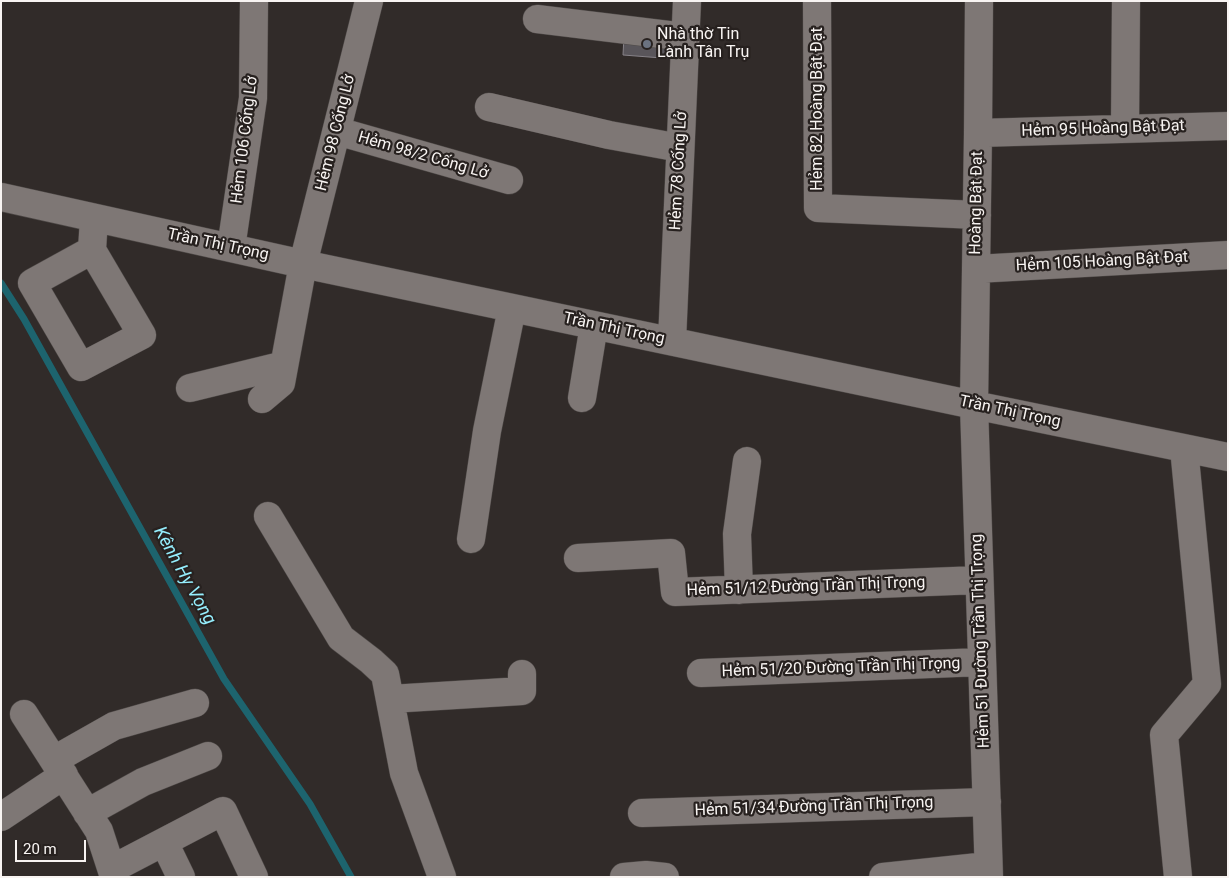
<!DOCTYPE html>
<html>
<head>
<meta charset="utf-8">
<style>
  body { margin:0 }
  #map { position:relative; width:1229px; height:878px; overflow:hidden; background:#312b29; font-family:Roboto,sans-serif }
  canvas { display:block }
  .frame { position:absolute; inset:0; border:2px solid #f8f4f2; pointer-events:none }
  .scale { position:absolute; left:15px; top:840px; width:71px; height:22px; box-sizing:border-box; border:2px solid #f8f4f2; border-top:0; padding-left:6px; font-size:15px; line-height:18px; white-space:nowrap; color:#f8f4f2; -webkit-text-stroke:4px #27211f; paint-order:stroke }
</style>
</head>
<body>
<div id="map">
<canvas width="1229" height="878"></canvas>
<div class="frame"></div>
<div class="scale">20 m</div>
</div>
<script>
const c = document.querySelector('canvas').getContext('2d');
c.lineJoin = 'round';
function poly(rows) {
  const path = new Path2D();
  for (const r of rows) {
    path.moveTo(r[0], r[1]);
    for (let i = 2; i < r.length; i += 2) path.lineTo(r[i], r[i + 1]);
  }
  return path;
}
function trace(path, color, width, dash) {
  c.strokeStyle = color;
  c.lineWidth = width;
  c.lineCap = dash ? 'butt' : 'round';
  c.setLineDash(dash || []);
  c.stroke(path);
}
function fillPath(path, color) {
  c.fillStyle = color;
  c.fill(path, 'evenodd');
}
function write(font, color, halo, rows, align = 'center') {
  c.font = font + ' Roboto,sans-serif';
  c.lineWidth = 4.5;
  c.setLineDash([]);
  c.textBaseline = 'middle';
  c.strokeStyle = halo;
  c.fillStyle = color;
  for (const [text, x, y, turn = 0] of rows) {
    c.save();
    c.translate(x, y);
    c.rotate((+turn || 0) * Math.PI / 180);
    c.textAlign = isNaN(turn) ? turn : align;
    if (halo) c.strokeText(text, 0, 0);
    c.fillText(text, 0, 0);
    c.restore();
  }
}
const stream = poly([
  [1,283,24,319,224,679,310,804,351,877]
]);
const building = poly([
  [624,36,676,50,675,59,623,55,624,36]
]);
const minor = poly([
  [817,1,818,208,977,215],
  [979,1,978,133,974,405,989,877],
  [537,19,685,37],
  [489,107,609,135,680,148],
  [1125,129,1126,1],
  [337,131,509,180],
  [978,133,1228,126],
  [1,197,303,264,974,405,1228,457],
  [231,248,253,98,254,1],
  [92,250,142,335,81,367,32,283,92,250,94,218],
  [976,269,1228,255],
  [672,341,687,1],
  [190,388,284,365],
  [582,398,594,325],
  [262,399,281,383,303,264,369,1],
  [268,516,341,638,371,661,385,674,404,773,442,877],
  [471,539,487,431,512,308],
  [578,558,671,553,675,592,979,580],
  [739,590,737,534,747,461],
  [701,673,982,662],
  [390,699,522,691,522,674],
  [24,714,99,831,114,877],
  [54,760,114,726,195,703],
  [87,813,143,782,208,756],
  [642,813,987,802],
  [1,817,64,775],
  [164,842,181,877],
  [112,869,223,811,254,877],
  [624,877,646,875,665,877],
  [883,877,988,866],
  [1178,877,1164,735,1207,684,1184,448]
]);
const markers = [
  [647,44,5,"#6b7280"]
];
const poiNames = [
  ["Nhà thờ Tin",657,35],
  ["Lành Tân Trụ",657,53]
];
const streetNames = [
  ["Hẻm 82 Hoàng Bật Đạt",818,109,-90],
  ["Hẻm 95 Hoàng Bật Đạt",1103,129,-2],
  ["Hẻm 98 Cống Lở",336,133,-76],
  ["Hẻm 106 Cống Lở",245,140,-83],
  ["Hẻm 98/2 Cống Lở",423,156,16],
  ["Hẻm 78 Cống Lở",679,171,-87],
  ["Hoàng Bật Đạt",977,203,-89],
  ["Trần Thị Trọng",218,245,12],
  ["Hẻm 105 Hoàng Bật Đạt",1102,262,-3],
  ["Trần Thị Trọng",614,329,12],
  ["Trần Thị Trọng",1010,412,12],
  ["Hẻm 51/12 Đường Trần Thị Trọng",806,587,-2],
  ["Hẻm 51 Đường Trần Thị Trọng",981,641,-92],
  ["Hẻm 51/20 Đường Trần Thị Trọng",841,668,-2],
  ["Hẻm 51/34 Đường Trần Thị Trọng",814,807,-2]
];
const waterNames = [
  ["Kênh Hy Vọng",184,576,61]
];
trace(stream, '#1d646e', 7);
fillPath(building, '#59555a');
trace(building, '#878389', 1);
trace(minor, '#4f4a48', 29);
trace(minor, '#7e7775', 28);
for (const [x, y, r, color] of markers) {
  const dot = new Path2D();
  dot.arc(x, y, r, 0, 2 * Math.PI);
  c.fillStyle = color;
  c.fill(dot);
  trace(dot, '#27211f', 2);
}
write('16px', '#f8f4f2', '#27211f', poiNames, 'left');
write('16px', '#f8f4f2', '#27211f', streetNames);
write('italic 18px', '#95eefd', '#27211f', waterNames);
</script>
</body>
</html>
